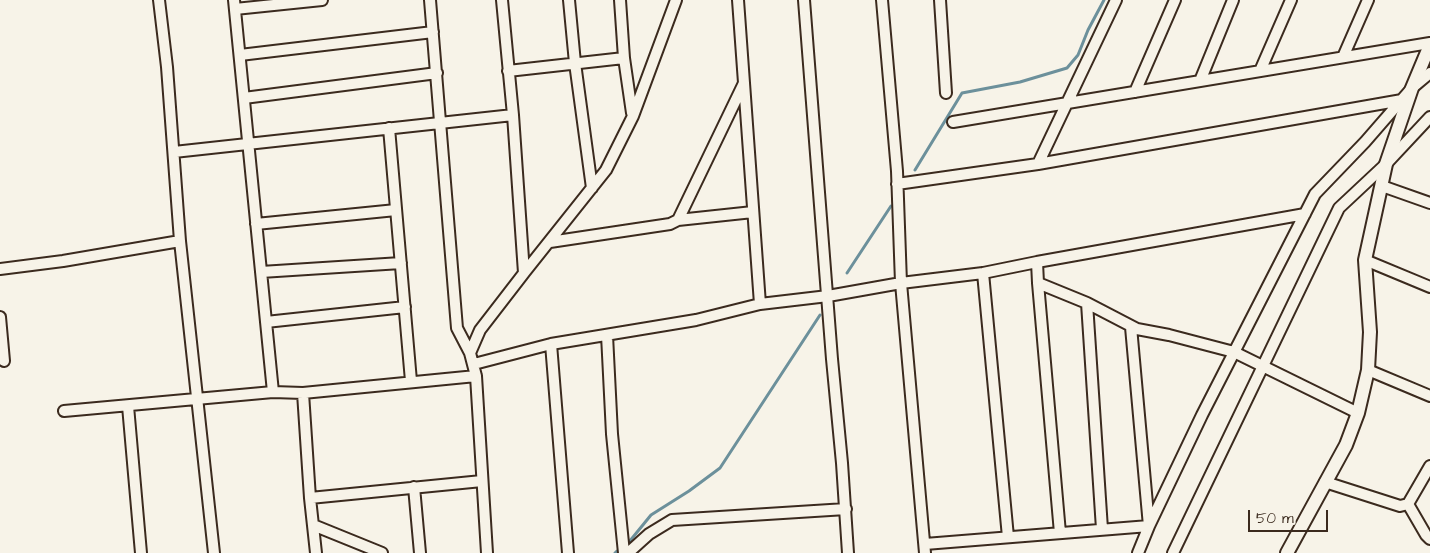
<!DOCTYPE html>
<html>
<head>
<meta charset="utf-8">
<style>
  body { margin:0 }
  #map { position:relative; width:1430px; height:553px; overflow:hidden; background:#f7f3e8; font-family:"Architects Daughter",sans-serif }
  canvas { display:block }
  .scale { position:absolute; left:1248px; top:510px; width:80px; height:22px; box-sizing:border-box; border:2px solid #3b2a1e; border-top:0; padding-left:6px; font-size:15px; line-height:18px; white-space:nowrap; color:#3b2a1e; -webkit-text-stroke:4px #f7f3e8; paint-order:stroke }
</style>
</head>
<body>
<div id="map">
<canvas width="1430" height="553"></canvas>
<div class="scale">50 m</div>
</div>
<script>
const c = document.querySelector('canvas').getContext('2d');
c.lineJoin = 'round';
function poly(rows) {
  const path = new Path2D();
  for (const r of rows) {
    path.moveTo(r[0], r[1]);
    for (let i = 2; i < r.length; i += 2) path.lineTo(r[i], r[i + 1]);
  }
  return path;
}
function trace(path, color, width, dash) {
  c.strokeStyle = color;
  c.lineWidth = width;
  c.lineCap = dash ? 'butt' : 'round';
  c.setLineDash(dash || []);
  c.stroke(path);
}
const stream = poly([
  [915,170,962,93,1020,82,1067,68,1078,55,1088,30,1104,0],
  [847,273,891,206],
  [629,542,651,515,689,491,720,468,820,315],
  [615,553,617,551]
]);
const minor = poly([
  [159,0,167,67,180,241,214,553],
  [234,0,273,392],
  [430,0,457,328,470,353],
  [569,0,575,63,592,188],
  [620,0,624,58,632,113],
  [738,0,760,304],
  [804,0,832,359,842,463,848,553],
  [882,0,897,171,901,283,925,553],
  [940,0,946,93],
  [235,9,322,0],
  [240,55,433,32],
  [1343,57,1368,0],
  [508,71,624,58],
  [1260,71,1291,0],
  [1200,81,1233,0],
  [1135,92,1175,0],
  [244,98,437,73],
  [953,122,1430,43],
  [389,128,411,381],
  [174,152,513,115],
  [1038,164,1116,0],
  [897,184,1038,164,1402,100],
  [1382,186,1430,203],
  [678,220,753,212],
  [256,224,396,210],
  [550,242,670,224,678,220,744,83],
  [1365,260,1430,287],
  [1037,262,1038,283,1087,303,1137,329,1169,335,1234,352,1358,413],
  [0,269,63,261,180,241],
  [261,272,401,263],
  [524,273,606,170,633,116,676,0],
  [983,273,1008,537],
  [1038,283,1060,533],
  [1087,303,1102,529],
  [0,317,4,361],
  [266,322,405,307],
  [607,335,612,434,624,553],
  [551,344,568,553],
  [474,364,551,344,696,320,760,304,828,296,901,283,983,273,1037,262,1305,214],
  [1368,370,1430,396],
  [303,393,310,498,316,553],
  [128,406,141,553],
  [64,411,273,392,303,393,476,376],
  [1325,482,1400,506,1408,504,1430,466],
  [414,487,420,553],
  [310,498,482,481],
  [1408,504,1426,535,1430,539],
  [313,525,382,553],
  [925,544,1149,526,1131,327],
  [487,553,476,376,470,353,480,330,524,273,513,115,502,0],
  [628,553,649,534,672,520,846,509],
  [1138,553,1149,526,1202,415,1315,194,1365,142,1412,88,1430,73],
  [1173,553,1339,208,1386,164,1430,117]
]);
const tertiary = poly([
  [1287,553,1346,445,1358,413,1368,370,1370,332,1365,260,1386,164,1412,88,1430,45]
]);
trace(stream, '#6c909b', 3);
trace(minor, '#3b2a1e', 14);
trace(tertiary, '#3b2a1e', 16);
trace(minor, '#f7f3e8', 10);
trace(tertiary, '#f7f3e8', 12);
</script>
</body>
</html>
